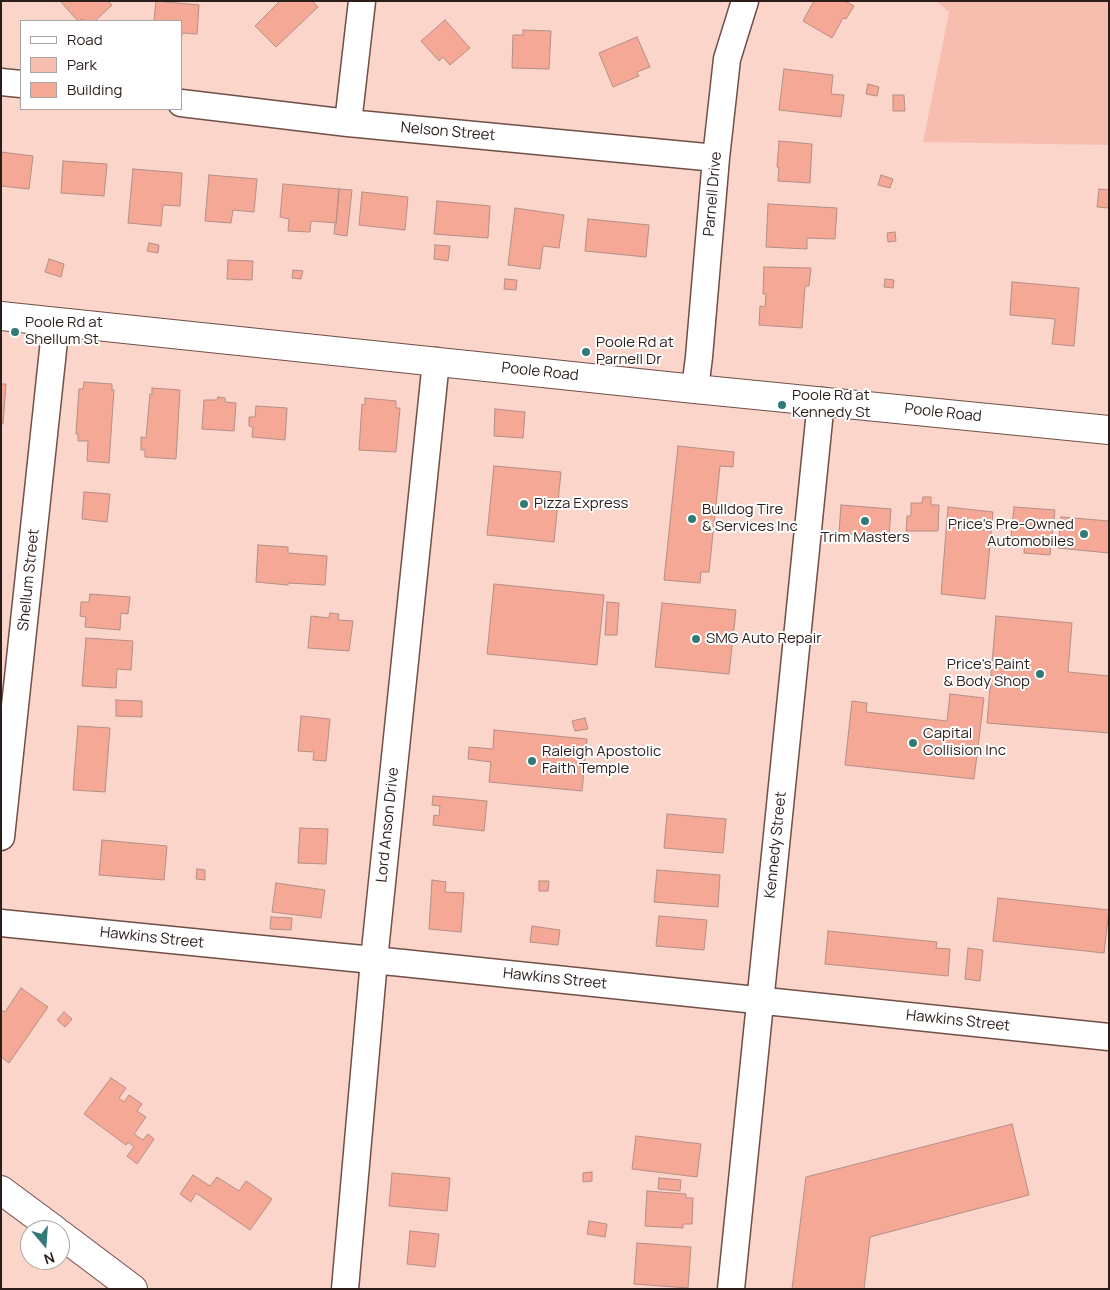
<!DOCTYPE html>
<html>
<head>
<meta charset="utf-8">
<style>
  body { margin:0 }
  #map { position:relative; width:1110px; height:1290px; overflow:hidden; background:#fbd4ca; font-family:Manrope,sans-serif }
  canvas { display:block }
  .frame { position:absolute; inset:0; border:2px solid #2b1d1a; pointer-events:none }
  .legend { position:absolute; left:20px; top:20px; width:162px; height:90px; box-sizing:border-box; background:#fff; border:1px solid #aaa5a3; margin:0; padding:6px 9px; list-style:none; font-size:15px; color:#2b1d1a }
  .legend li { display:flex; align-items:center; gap:10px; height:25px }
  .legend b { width:25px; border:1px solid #aaa5a3 }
  .north { position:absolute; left:20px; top:1220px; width:50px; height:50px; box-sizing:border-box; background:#fff; border:1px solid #aaa5a3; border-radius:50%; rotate:162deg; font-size:14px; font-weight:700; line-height:20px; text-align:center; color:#2b1d1a }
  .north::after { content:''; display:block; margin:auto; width:18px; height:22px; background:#317a78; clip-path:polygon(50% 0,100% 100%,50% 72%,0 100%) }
</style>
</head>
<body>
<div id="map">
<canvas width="1110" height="1290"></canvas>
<div class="frame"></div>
<ul class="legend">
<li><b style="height:6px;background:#fff"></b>Road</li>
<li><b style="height:14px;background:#f7beb0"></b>Park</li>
<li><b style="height:14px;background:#f5a895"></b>Building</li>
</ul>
<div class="north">N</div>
</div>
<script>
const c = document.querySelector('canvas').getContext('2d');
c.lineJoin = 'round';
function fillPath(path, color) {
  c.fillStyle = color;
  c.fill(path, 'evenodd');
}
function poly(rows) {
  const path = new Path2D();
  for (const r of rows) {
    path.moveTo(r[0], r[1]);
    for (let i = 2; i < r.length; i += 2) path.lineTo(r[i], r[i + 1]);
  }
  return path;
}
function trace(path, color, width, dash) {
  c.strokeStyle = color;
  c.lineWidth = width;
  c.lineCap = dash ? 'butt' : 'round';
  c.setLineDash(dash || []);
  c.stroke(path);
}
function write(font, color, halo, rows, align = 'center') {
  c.font = font + ' Manrope,sans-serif';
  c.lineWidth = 4;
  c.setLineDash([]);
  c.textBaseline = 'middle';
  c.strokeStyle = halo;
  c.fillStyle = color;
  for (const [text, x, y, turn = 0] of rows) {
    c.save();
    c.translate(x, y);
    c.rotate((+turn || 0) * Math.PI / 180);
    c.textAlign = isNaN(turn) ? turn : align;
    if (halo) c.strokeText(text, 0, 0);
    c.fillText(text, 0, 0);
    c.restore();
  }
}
const green = poly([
  [936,1,1109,1,1109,145,923,142,949,12]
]);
const building = poly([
  [60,1,108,1,112,5,95,21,84,21,83,19,78,21,60,1],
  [156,1,199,5,197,34,183,33,181,37,181,21,154,21,156,1],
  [280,1,312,1,318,7,276,47,255,26,280,1],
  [814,1,845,1,854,6,846,19,843,18,832,38,803,21,814,1],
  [445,20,470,48,450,65,443,57,439,61,421,41,445,20],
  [523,30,551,31,549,69,512,68,513,35,523,35,523,30],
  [637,37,650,67,637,72,639,76,613,87,599,53,637,37],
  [784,69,833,75,831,94,844,95,841,117,779,110,784,69],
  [868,84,879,87,877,96,866,94,868,84],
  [893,95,904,95,905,111,893,111,893,95],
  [779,141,812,144,810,183,778,181,779,167,777,167,779,141],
  [1,152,33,156,29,189,1,186,1,152],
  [63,161,107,164,104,196,61,193,63,161],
  [133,169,182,173,180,206,163,205,161,226,128,223,133,169],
  [209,175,257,179,254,212,233,210,231,223,205,221,209,175],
  [881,175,893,179,890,188,878,185,881,175],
  [283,184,339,189,336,223,311,221,310,232,288,231,289,219,280,217,283,184],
  [339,189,352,190,347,236,334,234,335,224,336,225,339,189],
  [1099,189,1109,190,1109,208,1097,207,1099,189],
  [362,192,408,197,405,230,359,225,362,192],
  [437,201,490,206,488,238,434,234,437,201],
  [768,204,837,208,835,239,807,238,807,249,766,247,768,204],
  [515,208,564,215,559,248,543,246,540,269,508,265,515,208],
  [588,219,649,225,646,257,585,251,588,219],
  [895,232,896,241,888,242,887,233,895,232],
  [149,243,159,245,158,253,147,251,149,243],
  [435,245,450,246,448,261,434,259,435,245],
  [49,259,64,264,61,277,45,272,49,259],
  [228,260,253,261,252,280,227,279,228,260],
  [764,267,811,268,809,286,805,286,802,328,759,325,760,306,765,307,766,294,763,294,764,267],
  [293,270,303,271,301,279,292,278,293,270],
  [505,279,517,280,516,290,504,289,505,279],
  [885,279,894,280,893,288,884,287,885,279],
  [1012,282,1079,288,1074,346,1052,344,1055,319,1010,315,1012,282],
  [84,382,112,384,112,390,114,390,109,463,87,461,88,441,78,441,78,434,76,434,79,389,83,389,84,382],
  [1,384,6,384,3,424,1,424,1,384],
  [152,388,180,390,176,459,145,457,145,450,141,450,141,437,146,438,150,394,152,394,152,388],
  [218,397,225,398,225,402,236,403,234,431,202,429,204,400,217,400,218,397],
  [365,398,396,401,396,408,400,408,396,452,359,450,362,404,365,405,365,398],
  [256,406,287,408,285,440,252,437,253,427,249,426,249,417,255,417,256,406],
  [495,409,525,412,523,438,494,436,495,409],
  [678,446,734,452,733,467,720,466,709,572,701,572,700,583,664,580,678,446],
  [494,466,561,472,554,542,487,535,494,466],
  [84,492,110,494,107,522,82,519,84,492],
  [923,497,931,497,931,505,939,505,938,531,906,531,907,516,911,516,911,503,922,503,923,497],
  [841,505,891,509,889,537,839,533,841,505],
  [948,507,993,512,985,599,941,594,948,507],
  [1014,507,1055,510,1050,555,1024,553,1025,538,1011,537,1014,507],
  [1061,517,1109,521,1109,553,1058,548,1061,517],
  [258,545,288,547,288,553,327,556,325,585,288,583,288,585,256,582,258,545],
  [494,584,604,595,597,665,487,654,494,584],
  [90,594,130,597,128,614,121,613,120,630,85,627,86,617,80,616,81,602,89,602,90,594],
  [607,602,619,603,617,635,605,635,607,602],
  [662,603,736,610,729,674,655,667,662,603],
  [330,613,339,614,338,620,353,621,349,651,308,648,311,616,329,618,330,613],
  [996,616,1072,623,1068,672,1109,676,1109,733,987,723,996,616],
  [86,638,133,641,131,670,117,669,116,688,82,686,86,638],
  [950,694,984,698,974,779,845,765,852,701,867,703,866,712,947,721,950,694],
  [116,700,142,701,142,717,116,716,116,700],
  [301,716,330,719,326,761,313,760,314,752,298,751,301,716],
  [585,718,588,729,575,731,572,721,585,718],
  [78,726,110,728,105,792,73,790,78,726],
  [494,730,587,739,582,791,489,782,491,762,468,759,469,747,493,749,494,730],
  [433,796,487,801,484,831,433,825,434,815,439,816,440,806,432,805,433,796],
  [667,814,726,819,723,853,664,848,667,814],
  [300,828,328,829,326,864,298,863,300,828],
  [102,840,167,846,164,880,99,875,102,840],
  [197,869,205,870,205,880,196,879,197,869],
  [657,870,720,875,718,907,654,902,657,870],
  [432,880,446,882,445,892,464,893,461,932,429,929,432,880],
  [539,881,549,881,548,891,539,891,539,881],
  [276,883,325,890,321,918,272,912,276,883],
  [998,898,1109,910,1104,953,993,941,998,898],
  [659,916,707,920,704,950,656,946,659,916],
  [271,917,292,918,291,930,270,929,271,917],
  [532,926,560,930,558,945,530,942,532,926],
  [828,931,937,942,936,948,950,949,948,976,825,964,828,931],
  [968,948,983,950,980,981,965,979,968,948],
  [21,988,48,1007,9,1063,1,1057,1,1010,5,1012,21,988],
  [64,1012,72,1019,65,1027,57,1020,64,1012],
  [111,1078,126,1088,119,1098,124,1102,129,1095,142,1104,137,1111,146,1117,134,1134,143,1140,148,1134,154,1139,137,1164,127,1156,134,1147,128,1142,126,1145,84,1114,111,1078],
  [1012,1124,1029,1195,870,1237,864,1289,792,1289,806,1177,1012,1124],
  [636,1136,701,1144,697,1177,632,1169,636,1136],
  [592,1172,592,1181,583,1182,583,1173,592,1172],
  [392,1173,450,1178,447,1211,389,1206,392,1173],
  [193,1175,210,1186,217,1177,239,1191,246,1181,272,1199,250,1230,196,1193,191,1202,180,1194,193,1175],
  [659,1178,681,1180,680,1191,658,1189,659,1178],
  [647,1191,686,1194,686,1198,693,1198,692,1224,683,1224,683,1228,645,1226,647,1191],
  [589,1221,607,1224,605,1237,587,1234,589,1221],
  [410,1231,439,1234,435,1267,407,1264,410,1231],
  [637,1243,691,1247,688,1288,634,1284,637,1243]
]);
const minor = poly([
  [1,82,21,84],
  [181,103,348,123,716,158],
  [348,123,362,1],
  [695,389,699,357,716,158,727,59,745,1],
  [1,837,56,322],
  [1,923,403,963,1109,1037],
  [345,1289,374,960,436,361],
  [731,1289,821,401]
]);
const tertiary = poly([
  [1,1190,55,1230],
  [60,1234,133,1289]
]);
const secondary = poly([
  [1,316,695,389,1109,430]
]);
const markers = [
  [15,332,5,"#317a78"],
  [586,352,5,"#317a78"],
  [782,405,5,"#317a78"],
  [524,504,5,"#317a78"],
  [692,519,5,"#317a78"],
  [865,521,5,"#317a78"],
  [1084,534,5,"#317a78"],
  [696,639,5,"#317a78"],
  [1040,674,5,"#317a78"],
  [913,743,5,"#317a78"],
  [532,761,5,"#317a78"]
];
const streetNames = [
  ["Nelson Street",448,132,5],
  ["Parnell Drive",713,194,-85],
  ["Poole Road",540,372,6],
  ["Poole Road",943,413,6],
  ["Shellum Street",29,580,-84],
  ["Lord Anson Drive",388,825,-84],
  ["Kennedy Street",776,845,-84],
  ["Hawkins Street",152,938,6],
  ["Hawkins Street",555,979,6],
  ["Hawkins Street",958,1021,6]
];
const poiNames = [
  ["Poole Rd at",25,323],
  ["Shellum St",25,340],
  ["Poole Rd at",596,343],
  ["Parnell Dr",596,360],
  ["Poole Rd at",792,396],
  ["Kennedy St",792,413],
  ["Pizza Express",534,504],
  ["Bulldog Tire",702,510],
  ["& Services Inc",702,527],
  ["Price's Pre-Owned",1074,525,"right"],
  ["Automobiles",1074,542,"right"],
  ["Trim Masters",865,538,"center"],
  ["SMG Auto Repair",706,639],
  ["Price's Paint",1030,665,"right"],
  ["& Body Shop",1030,682,"right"],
  ["Capital",923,734],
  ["Collision Inc",923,751],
  ["Raleigh Apostolic",542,752],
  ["Faith Temple",542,769]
];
fillPath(green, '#f7beb0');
fillPath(building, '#f5a895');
trace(building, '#b38f86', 1);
trace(minor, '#704f47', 29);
trace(tertiary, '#704f47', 30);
trace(secondary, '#704f47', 30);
trace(minor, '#fff', 26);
trace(tertiary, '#fff', 28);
trace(secondary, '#fff', 28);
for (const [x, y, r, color] of markers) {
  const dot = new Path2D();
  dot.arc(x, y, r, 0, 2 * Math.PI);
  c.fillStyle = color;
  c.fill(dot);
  trace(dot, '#fff', 2);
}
write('15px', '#2b1d1a', '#fff', streetNames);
write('15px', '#2b1d1a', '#fff', poiNames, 'left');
</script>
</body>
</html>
